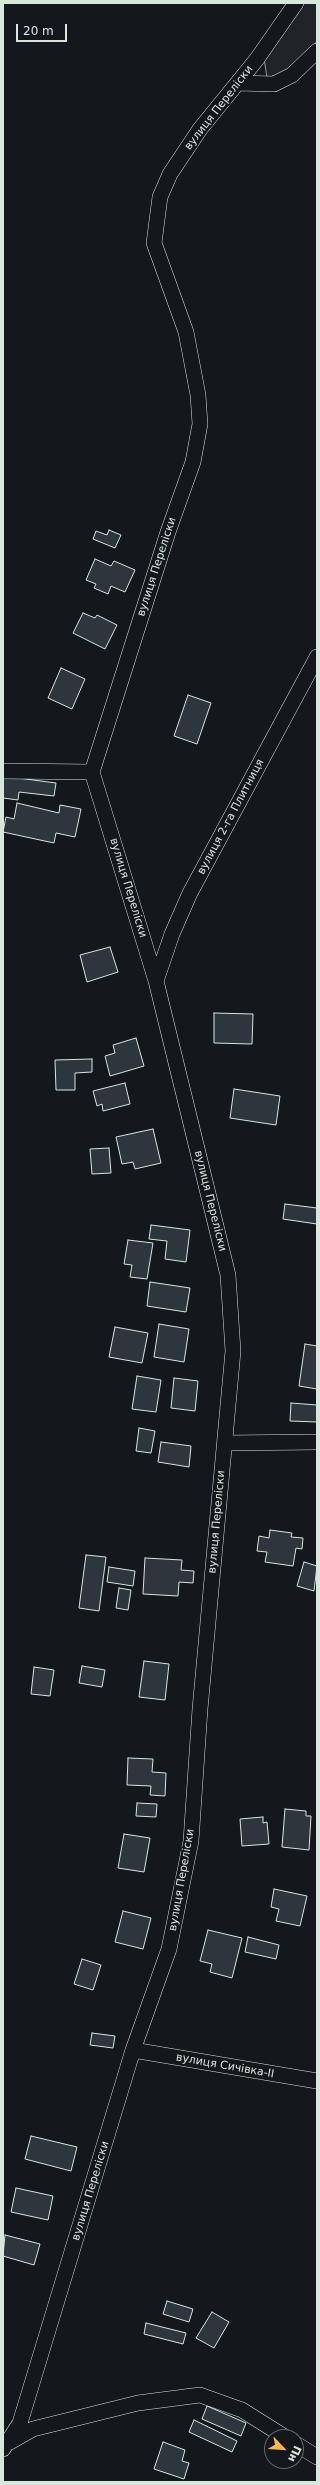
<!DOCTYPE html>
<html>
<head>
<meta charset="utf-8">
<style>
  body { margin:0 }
  #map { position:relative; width:320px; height:2485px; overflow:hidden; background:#14181c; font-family:"DejaVu Sans",sans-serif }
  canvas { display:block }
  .frame { position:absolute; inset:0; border:4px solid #d8e6dc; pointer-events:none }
  .north { position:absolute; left:264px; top:2429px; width:40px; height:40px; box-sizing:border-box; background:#14181c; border:1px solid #626a69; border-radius:50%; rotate:115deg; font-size:11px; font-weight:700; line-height:16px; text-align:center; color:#d8e6dc }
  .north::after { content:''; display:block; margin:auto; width:14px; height:18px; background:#ffb74d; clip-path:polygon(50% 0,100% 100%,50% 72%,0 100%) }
  .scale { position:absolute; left:16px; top:24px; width:51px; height:18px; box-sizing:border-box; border:2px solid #d8e6dc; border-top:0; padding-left:5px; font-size:12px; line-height:14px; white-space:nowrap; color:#d8e6dc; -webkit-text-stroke:3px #14181c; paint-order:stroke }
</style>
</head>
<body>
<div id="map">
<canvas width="320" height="2485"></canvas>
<div class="frame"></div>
<div class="north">Пн</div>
<div class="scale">20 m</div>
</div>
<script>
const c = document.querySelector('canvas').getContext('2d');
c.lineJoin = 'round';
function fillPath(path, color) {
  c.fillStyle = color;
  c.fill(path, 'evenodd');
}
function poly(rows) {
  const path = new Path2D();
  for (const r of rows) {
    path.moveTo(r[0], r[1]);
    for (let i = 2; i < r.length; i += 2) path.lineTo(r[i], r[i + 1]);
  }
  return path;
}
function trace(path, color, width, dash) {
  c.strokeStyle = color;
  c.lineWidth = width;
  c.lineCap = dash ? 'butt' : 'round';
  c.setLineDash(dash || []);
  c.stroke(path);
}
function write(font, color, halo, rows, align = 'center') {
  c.font = font + ' "DejaVu Sans",sans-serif';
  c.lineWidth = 3;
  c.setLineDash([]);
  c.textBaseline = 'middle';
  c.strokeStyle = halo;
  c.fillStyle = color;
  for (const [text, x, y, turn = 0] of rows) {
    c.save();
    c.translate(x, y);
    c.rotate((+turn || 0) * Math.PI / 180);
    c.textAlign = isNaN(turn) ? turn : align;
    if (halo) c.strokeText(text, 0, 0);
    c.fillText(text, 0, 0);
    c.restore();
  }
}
const green = poly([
  [304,3,317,3,317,41,295,69,267,78,264,58,304,3]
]);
const building = poly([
  [109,530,121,535,115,548,93,539,96,531,107,535,109,530],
  [95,559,111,566,114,561,135,570,125,592,111,586,108,594,94,588,96,584,86,580,95,559],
  [83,613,95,618,97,615,117,625,105,649,73,633,83,613],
  [61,668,85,679,72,709,48,698,61,668],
  [188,695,211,703,197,744,174,736,188,695],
  [3,776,56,783,54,796,19,792,18,800,3,798,3,776],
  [17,803,59,813,60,805,81,809,75,837,56,833,54,843,3,832,6,817,14,819,17,803],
  [110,947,118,972,87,982,80,955,110,947],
  [214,1013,253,1014,252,1044,214,1043,214,1013],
  [136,1038,144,1066,110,1076,105,1056,115,1053,113,1045,136,1038],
  [92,1059,92,1072,75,1073,75,1090,56,1090,55,1060,92,1059],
  [125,1083,130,1104,103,1111,102,1104,97,1106,93,1091,125,1083],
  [234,1089,280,1096,276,1125,230,1118,234,1089],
  [153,1129,161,1163,135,1169,133,1162,122,1164,116,1137,153,1129],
  [109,1148,111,1173,92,1174,90,1149,109,1148],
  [285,1204,317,1208,317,1224,283,1219,285,1204],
  [151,1225,190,1230,186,1262,165,1259,167,1241,149,1239,151,1225],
  [128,1240,153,1243,147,1279,130,1277,132,1265,124,1264,128,1240],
  [150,1282,190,1288,186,1312,147,1306,150,1282],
  [159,1324,189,1329,184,1362,154,1357,159,1324],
  [115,1327,148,1333,142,1363,109,1357,115,1327],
  [305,1344,317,1346,317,1389,299,1386,305,1344],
  [137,1376,161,1380,156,1412,132,1409,137,1376],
  [174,1378,198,1381,195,1411,171,1408,174,1378],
  [291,1403,317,1405,317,1422,290,1421,291,1403],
  [139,1428,155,1431,151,1453,136,1451,139,1428],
  [161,1442,191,1446,189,1467,158,1462,161,1442],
  [270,1530,292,1533,291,1537,303,1538,302,1549,296,1548,293,1566,265,1562,267,1552,257,1551,259,1536,269,1538,270,1530],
  [86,1555,106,1557,99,1611,79,1608,86,1555],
  [145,1558,182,1560,181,1570,194,1571,193,1583,179,1582,178,1596,143,1594,145,1558],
  [304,1562,317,1566,314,1591,297,1586,304,1562],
  [109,1567,135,1571,133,1586,107,1582,109,1567],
  [119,1588,131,1590,128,1610,116,1608,119,1588],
  [144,1661,169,1664,165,1700,139,1697,144,1661],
  [82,1666,105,1670,102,1687,79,1683,82,1666],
  [34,1667,54,1670,50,1696,31,1694,34,1667],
  [128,1758,153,1759,152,1772,166,1773,165,1796,150,1795,151,1786,127,1785,128,1758],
  [137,1803,157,1804,156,1817,136,1816,137,1803],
  [285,1809,306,1811,306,1816,311,1816,309,1850,282,1847,285,1809],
  [263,1817,263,1823,267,1822,269,1844,242,1846,240,1819,263,1817],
  [124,1834,150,1838,144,1872,118,1868,124,1834],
  [274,1889,307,1896,300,1926,276,1921,279,1909,271,1907,274,1889],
  [123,1911,151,1918,143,1949,115,1942,123,1911],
  [208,1930,242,1938,232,1978,210,1972,212,1964,200,1961,208,1930],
  [248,1937,279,1945,276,1959,245,1952,248,1937],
  [82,1959,101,1965,93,1990,74,1984,82,1959],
  [92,2033,115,2036,113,2048,90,2045,92,2033],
  [31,2136,77,2147,71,2171,25,2159,31,2136],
  [16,2188,53,2196,48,2220,11,2212,16,2188],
  [5,2235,40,2244,34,2265,3,2256,5,2235],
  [167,2301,193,2309,189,2322,163,2314,167,2301],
  [212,2312,229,2322,214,2348,196,2338,212,2312],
  [146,2323,186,2333,183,2344,144,2334,146,2323],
  [207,2406,246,2423,241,2436,202,2419,207,2406],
  [194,2420,237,2441,232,2452,189,2432,194,2420],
  [163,2442,185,2450,182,2461,189,2463,184,2479,154,2469,163,2442]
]);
const street = poly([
  [238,83,274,84,292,75,317,51],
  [3,771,92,772],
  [156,981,172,934,190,893,317,657],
  [225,1443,317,1442],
  [133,2050,317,2081],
  [10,2442,33,2429,138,2403,200,2395,242,2410,285,2437],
  [296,2444,317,2457],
  [3,2449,20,2423,133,2050,169,1949,191,1841,200,1709,233,1351,228,1275,156,981,92,772,168,532,193,462,200,424,198,395,186,332,154,243,160,197,170,174,200,129,257,59,296,3]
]);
const streetNames = [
  ["вулиця Переліски",219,108,-52],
  ["вулиця Переліски",157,567,-72],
  ["вулиця 2-га Плитниця",231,817,-62],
  ["вулиця Переліски",128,888,73],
  ["вулиця Переліски",210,1201,76],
  ["вулиця Переліски",217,1522,-85],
  ["вулиця Переліски",182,1880,-80],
  ["вулиця Сичівка-II",225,2066,10],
  ["вулиця Переліски",91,2191,-73]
];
fillPath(green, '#202428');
trace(green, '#939e99', 1);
fillPath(building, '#2c363c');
trace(building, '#d8e6dc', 1);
trace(street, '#d8e6dc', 16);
trace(street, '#14181c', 15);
write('11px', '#d8e6dc', '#14181c', streetNames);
</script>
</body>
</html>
